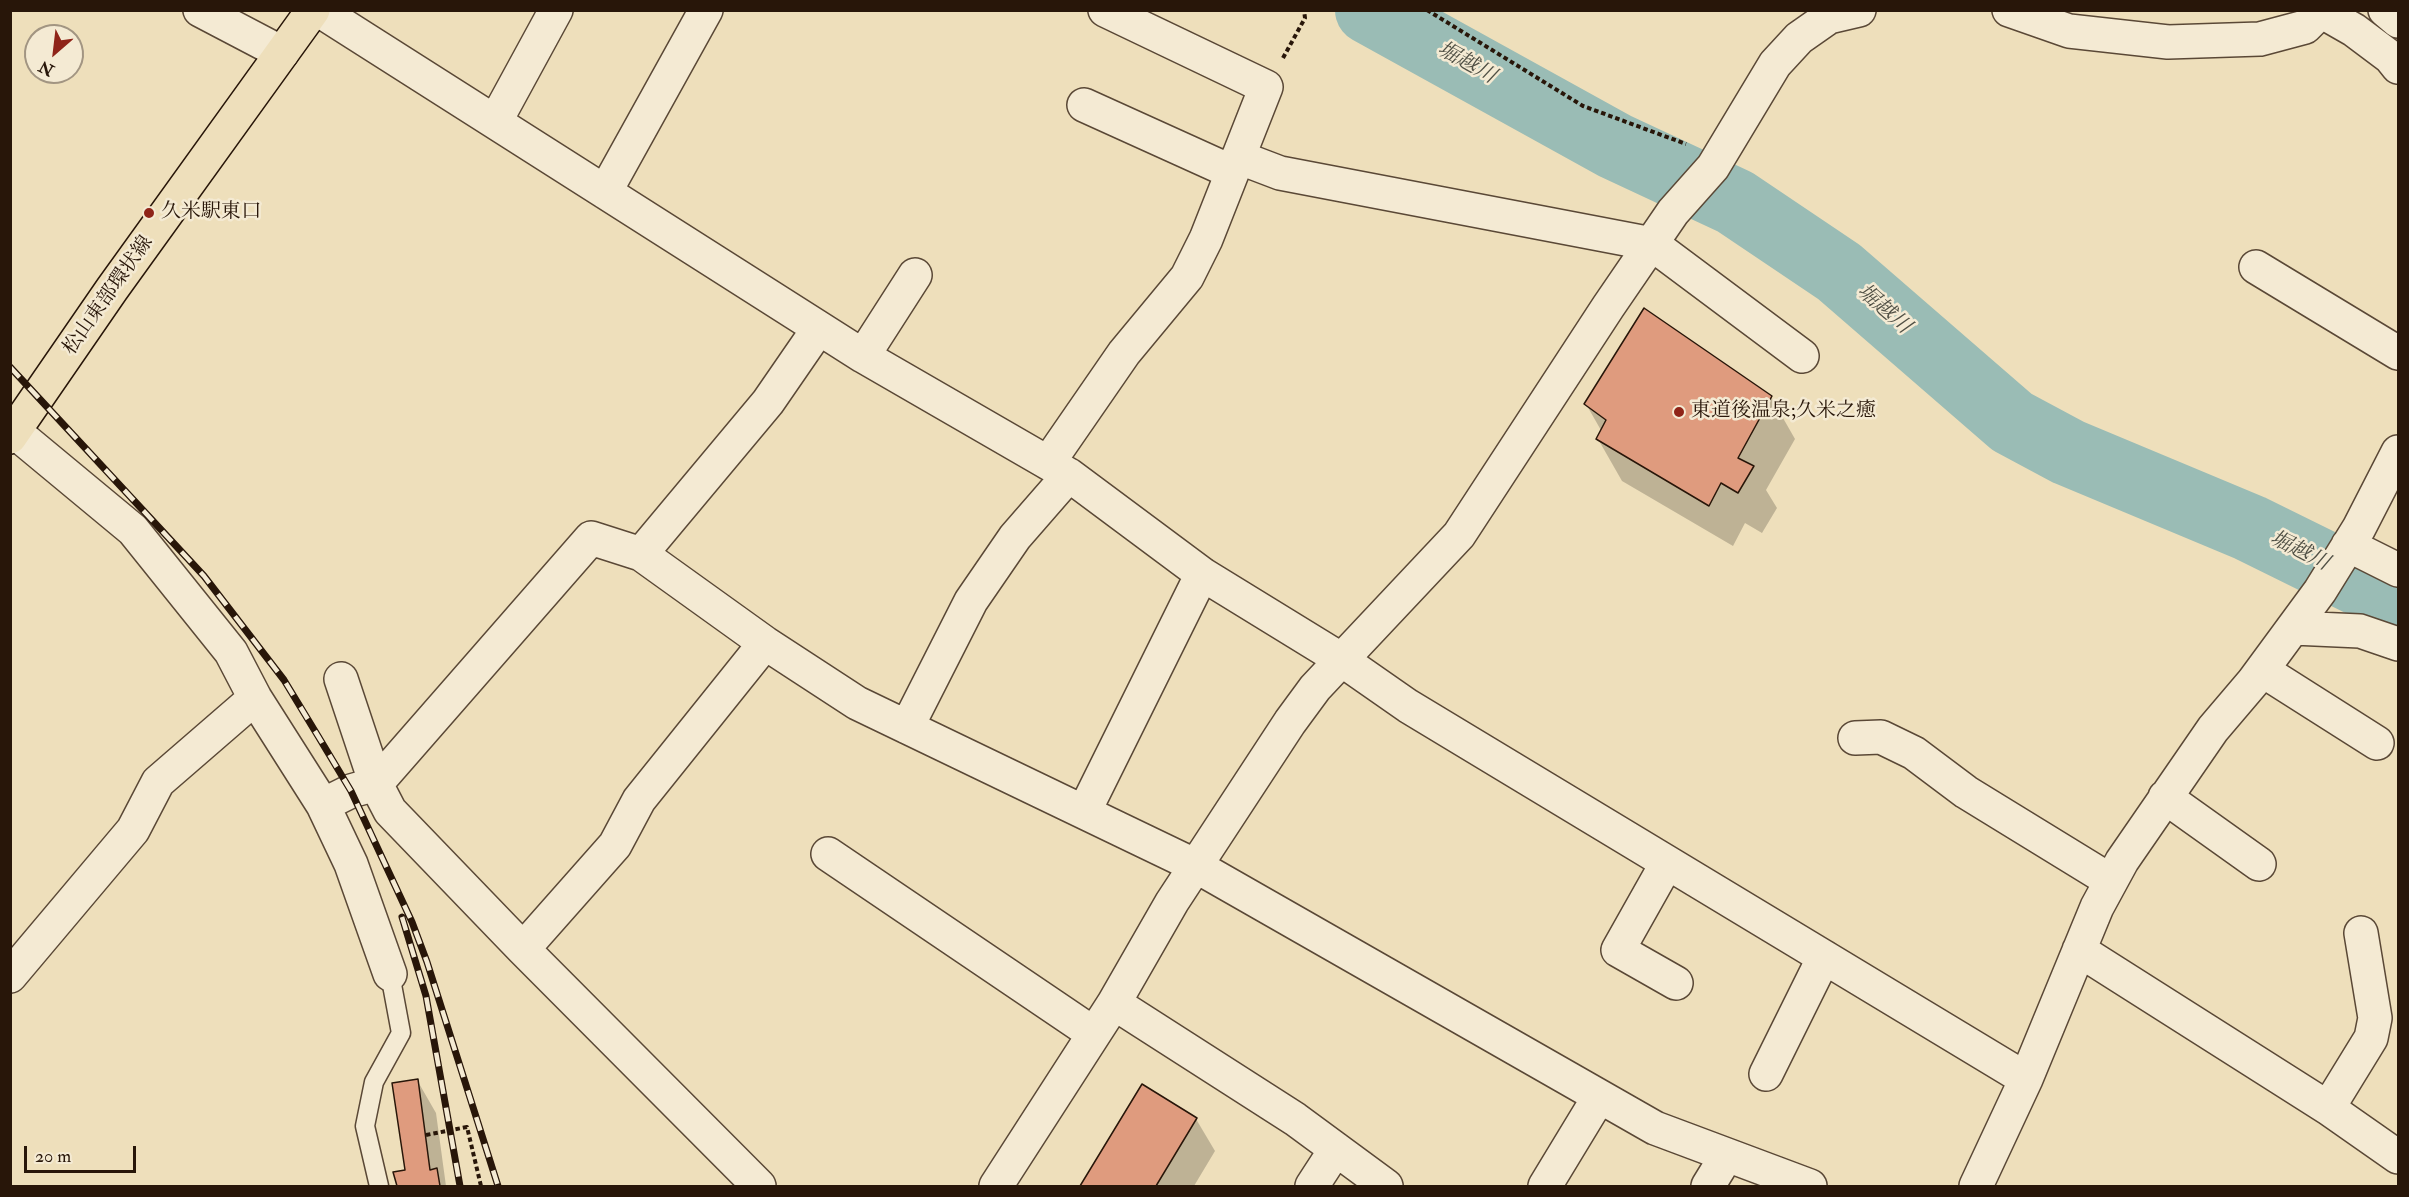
<!DOCTYPE html>
<html>
<head>
<meta charset="utf-8">
<style>
  body { margin:0 }
  #map { position:relative; width:2409px; height:1197px; overflow:hidden; background:#eedfbb; font-family:"IM FELL Double Pica",serif }
  canvas { display:block }
  .frame { position:absolute; inset:0; border:12px solid #281609; pointer-events:none }
  .north { position:absolute; left:24px; top:24px; width:60px; height:60px; box-sizing:border-box; background:#f4ead3; border:2px solid #a29582; border-radius:50%; rotate:208deg; font-size:16px; font-weight:700; line-height:24px; text-align:center; color:#281609 }
  .north::after { content:''; display:block; margin:auto; width:21px; height:27px; background:#8f2418; clip-path:polygon(50% 0,100% 100%,50% 72%,0 100%) }
  .scale { position:absolute; left:24px; top:1146px; width:112px; height:27px; box-sizing:border-box; border:3px solid #281609; border-top:0; padding-left:8px; font-size:18px; line-height:21px; white-space:nowrap; color:#281609; -webkit-text-stroke:4px #f4ead3; paint-order:stroke }
</style>
</head>
<body>
<div id="map">
<canvas width="2409" height="1197"></canvas>
<div class="frame"></div>
<div class="north">N</div>
<div class="scale">20 m</div>
</div>
<script>
const c = document.querySelector('canvas').getContext('2d');
c.lineJoin = 'round';
function fillPath(path, color) {
  c.fillStyle = color;
  c.fill(path, 'evenodd');
}
function poly(rows) {
  const path = new Path2D();
  for (const r of rows) {
    path.moveTo(r[0], r[1]);
    for (let i = 2; i < r.length; i += 2) path.lineTo(r[i], r[i + 1]);
  }
  return path;
}
function trace(path, color, width, dash) {
  c.strokeStyle = color;
  c.lineWidth = width;
  c.lineCap = dash ? 'butt' : 'round';
  c.setLineDash(dash || []);
  c.stroke(path);
}
function write(font, color, halo, rows, align = 'center') {
  c.font = font + ' "IM FELL Double Pica","Noto Serif JP",serif';
  c.lineWidth = 5;
  c.setLineDash([]);
  c.textBaseline = 'middle';
  c.strokeStyle = halo;
  c.fillStyle = color;
  for (const [text, x, y, turn = 0] of rows) {
    c.save();
    c.translate(x, y);
    c.rotate((+turn || 0) * Math.PI / 180);
    c.textAlign = isNaN(turn) ? turn : align;
    if (halo) c.strokeText(text, 0, 0);
    c.fillText(text, 0, 0);
    c.restore();
  }
}
const shadow = poly([
  [1771,397,1795,439,1766,490,1777,508,1762,533,1745,523,1733,546,1622,481,1598,439,1602,432,1586,404],
  [417,1080,436,1113,446,1186,398,1186,395,1173,407,1171],
  [1143,1086,1196,1119,1215,1151,1194,1186,1082,1186]
]);
const river = poly([
  [1369,10,1615,146,1735,202,1839,272,2012,422,2068,452,2250,528,2398,601]
]);
const building = poly([
  [1644,308,1772,396,1738,458,1754,466,1738,493,1721,483,1709,506,1596,439,1606,420,1584,404,1644,308],
  [418,1079,430,1170,437,1168,440,1186,397,1186,393,1172,405,1170,392,1083,418,1079],
  [1142,1084,1197,1118,1156,1186,1080,1186,1142,1084]
]);
const path = poly([
  [1427,10,1583,106,1686,144],
  [1283,58,1305,18,1304,10],
  [426,1135,467,1127,481,1186]
]);
const service = poly([
  [379,1186,365,1126,374,1082,401,1033,390,974]
]);
const minor = poly([
  [200,10,282,53],
  [319,10,863,356,1069,475,1202,574,1342,660,1408,706,2026,1079],
  [2009,10,2069,31,2168,42,2260,39,2305,27,2321,11],
  [2319,10,2354,30,2390,57,2398,67],
  [2385,10,2398,21],
  [1084,105,1232,172],
  [495,122,556,10],
  [1238,157,1280,173,1652,244,1802,356],
  [605,192,706,10],
  [2256,267,2398,353],
  [863,356,915,275],
  [10,428,133,530,231,652,255,698,323,805,351,864,390,974],
  [1048,463,1124,353,1187,277,1206,239,1266,87,1105,10],
  [2348,545,2398,570],
  [641,554,768,402,819,328],
  [2293,628,2360,631,2398,644],
  [2262,670,2377,743],
  [341,679,376,784,390,811,523,949,759,1186],
  [907,727,971,601,1015,537,1069,475],
  [1855,738,1881,737,1914,753,1966,792,2111,881],
  [2165,797,2259,864],
  [323,805,351,791,376,784,591,538,641,554,765,643,857,703,1196,866,1655,1128,1810,1186],
  [1084,812,1202,574],
  [828,854,1094,1034],
  [1667,863,1618,950,1676,983],
  [523,949,615,845,639,800,765,643],
  [2079,950,2328,1108,2398,1157],
  [10,976,133,830,158,782,255,698],
  [1114,1003,1295,1119,1386,1186],
  [1766,1074,1824,957],
  [2328,1108,2371,1038,2375,1018,2361,933],
  [996,1186,1114,1003,1172,902,1290,722,1315,688,1459,535,1608,307,1673,212,1713,167,1775,64,1799,38,1829,17,1859,10],
  [1312,1186,1336,1149],
  [1545,1186,1599,1097],
  [1708,1186,1727,1155],
  [1976,1186,2026,1079,2097,907,2122,861,2213,729,2253,682,2320,591,2359,528,2398,452]
]);
const primary = poly([
  [10,437,112,289,313,10]
]);
const rail = poly([
  [10,367,204,576,284,680,318,736,351,791,412,922,427,962,498,1186],
  [402,917,426,996,460,1186]
]);
const markers = [
  [149,213,6,"#8f2418"],
  [1679,412,6,"#8f2418"]
];
const poiNames = [
  ["久米駅東口",161,213],
  ["東道後温泉;久米之癒",1691,412]
];
const streetNames = [
  ["松山東部環状線",109,296,-55]
];
const waterNames = [
  ["堀越川",1466,64,29],
  ["堀越川",1883,310,41],
  ["堀越川",2299,552,26]
];
fillPath(shadow, '#0003');
trace(river, '#9abcb5', 68);
fillPath(building, '#df9b7e');
trace(building, '#281609', 1.5);
trace(service, '#5a4836', 21);
trace(minor, '#5a4836', 36);
trace(primary, '#281609', 36);
trace(path, '#281609', 4, [4.5, 3]);
trace(service, '#f4ead3', 18);
trace(minor, '#f4ead3', 33);
trace(primary, '#eedfbb', 33);
trace(rail, '#281609', 7);
trace(rail, '#f4ead3', 4.5, [14]);
for (const [x, y, r, color] of markers) {
  const dot = new Path2D();
  dot.arc(x, y, r, 0, 2 * Math.PI);
  c.fillStyle = color;
  c.fill(dot);
  trace(dot, '#f4ead3', 2);
}
write('20px', '#281609', '#f4ead3', poiNames, 'left');
write('20px', '#281609', '#f4ead3', streetNames);
write('italic 21px', '#505045', '#f4ead3', waterNames);
</script>
</body>
</html>
